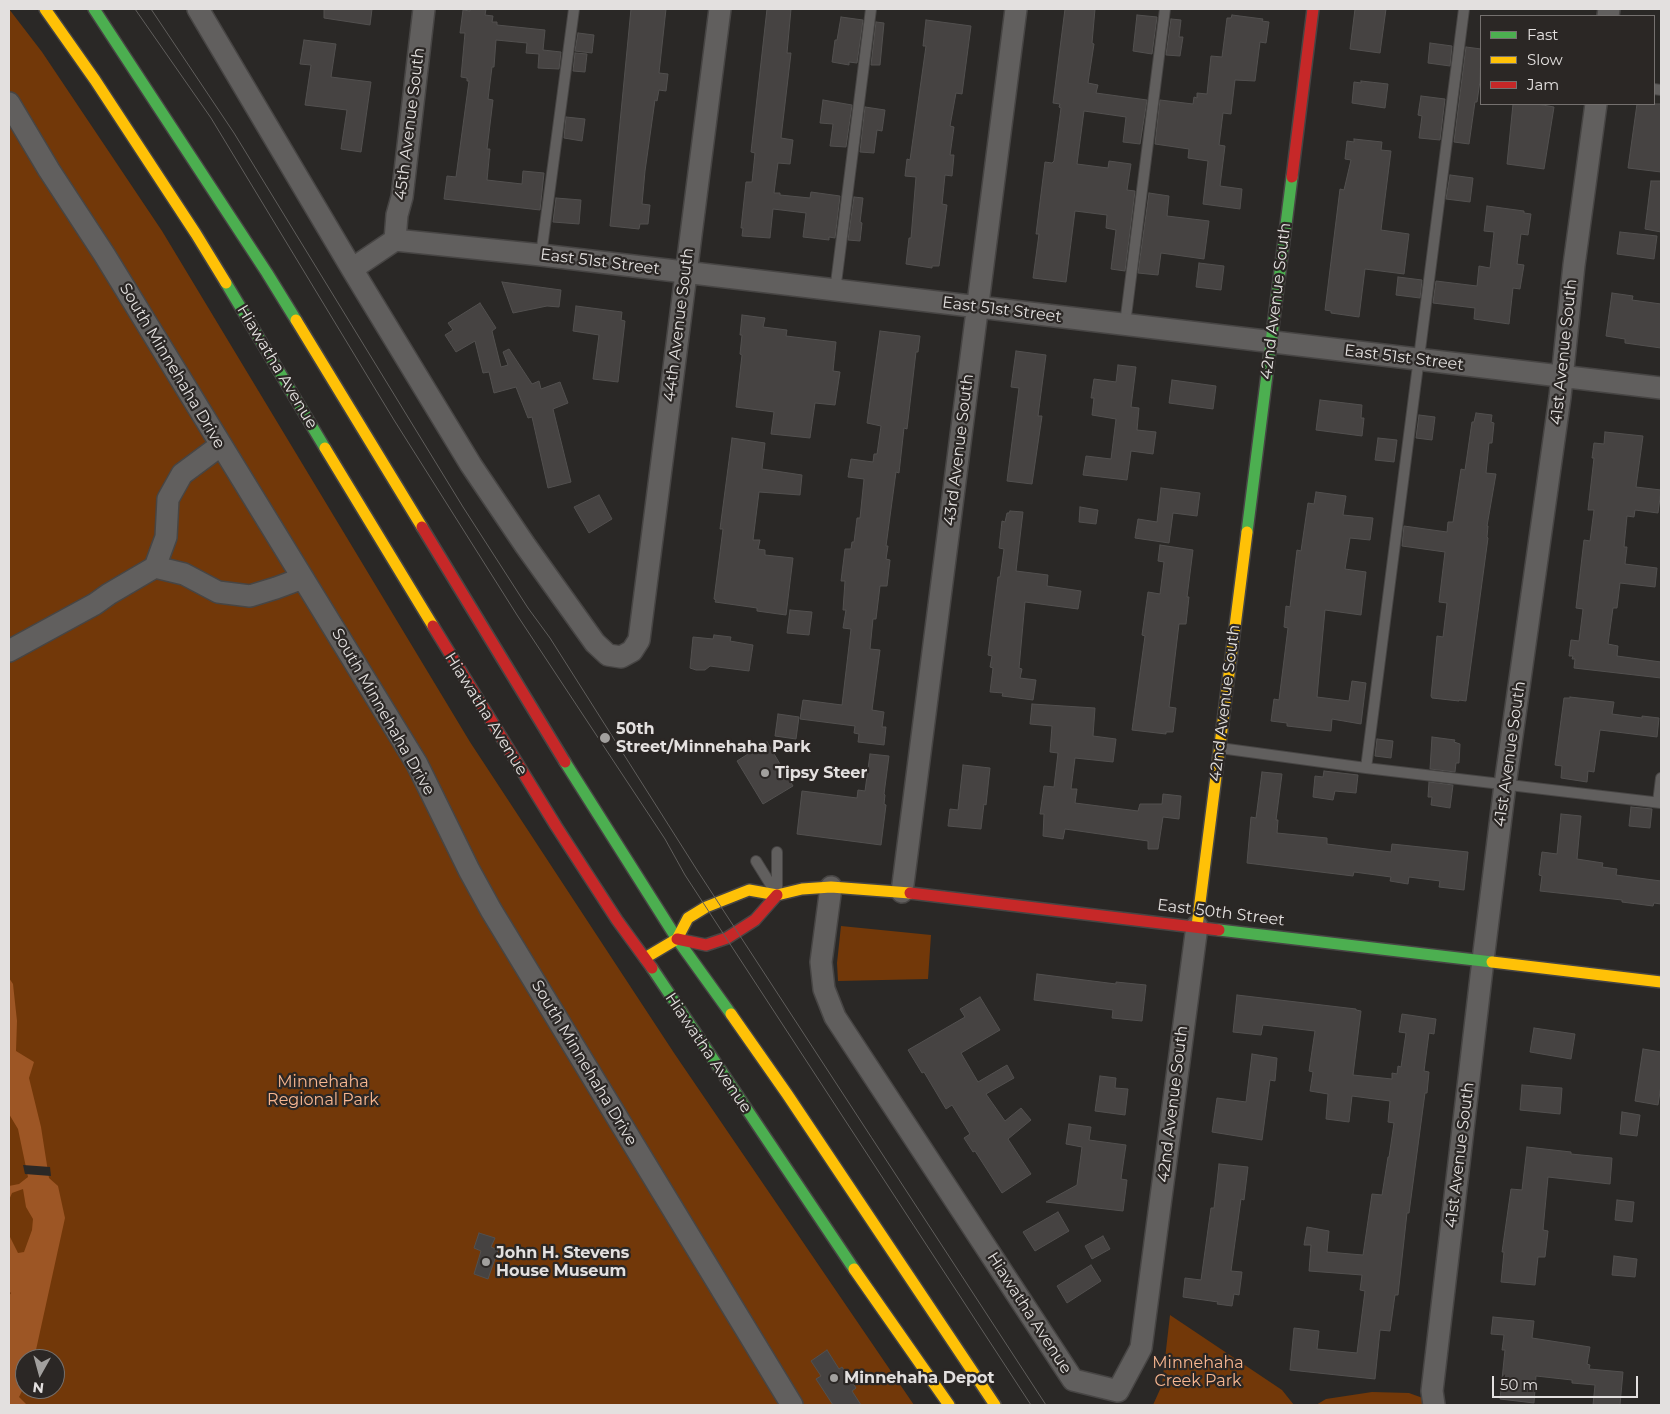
<!DOCTYPE html>
<html>
<head>
<meta charset="utf-8">
<style>
  body { margin:0 }
  #map { position:relative; width:1670px; height:1414px; overflow:hidden; background:#2a2826; font-family:Montserrat,sans-serif }
  canvas { display:block }
  .frame { position:absolute; inset:0; border:10px solid #e3e0df; pointer-events:none }
  .legend { position:absolute; left:1480px; top:15px; width:175px; height:90px; box-sizing:border-box; background:#2b2725; border:1px solid #75716f; margin:0; padding:6px 9px; list-style:none; font-size:15px; color:#e3e0df }
  .legend li { display:flex; align-items:center; gap:10px; height:25px }
  .legend b { width:25px; border:1px solid #75716f }
  .north { position:absolute; left:15px; top:1349px; width:50px; height:50px; box-sizing:border-box; background:#2b2725; border:1px solid #75716f; border-radius:50%; rotate:187deg; font-size:14px; font-weight:700; line-height:20px; text-align:center; color:#e3e0df }
  .north::after { content:''; display:block; margin:auto; width:18px; height:22px; background:#a2a09e; clip-path:polygon(50% 0,100% 100%,50% 72%,0 100%) }
  .scale { position:absolute; left:1492px; top:1376px; width:146px; height:22px; box-sizing:border-box; border:2px solid #e3e0df; border-top:0; padding-left:6px; font-size:15px; line-height:18px; white-space:nowrap; color:#e3e0df; -webkit-text-stroke:4px #2b2725; paint-order:stroke }
</style>
</head>
<body>
<div id="map">
<canvas width="1670" height="1414"></canvas>
<div class="frame"></div>
<ul class="legend">
<li><b style="height:6px;background:#4caf50"></b>Fast</li>
<li><b style="height:6px;background:#ffc107"></b>Slow</li>
<li><b style="height:6px;background:#c62828"></b>Jam</li>
</ul>
<div class="north">N</div>
<div class="scale">50 m</div>
</div>
<script>
const c = document.querySelector('canvas').getContext('2d');
c.lineJoin = 'round';
function fillPath(path, color) {
  c.fillStyle = color;
  c.fill(path, 'evenodd');
}
function poly(rows) {
  const path = new Path2D();
  for (const r of rows) {
    path.moveTo(r[0], r[1]);
    for (let i = 2; i < r.length; i += 2) path.lineTo(r[i], r[i + 1]);
  }
  return path;
}
function trace(path, color, width, dash) {
  c.strokeStyle = color;
  c.lineWidth = width;
  c.lineCap = dash ? 'butt' : 'round';
  c.setLineDash(dash || []);
  c.stroke(path);
}
function write(font, color, halo, rows, align = 'center') {
  c.font = font + ' Montserrat,sans-serif';
  c.lineWidth = 4.5;
  c.setLineDash([]);
  c.textBaseline = 'middle';
  c.strokeStyle = halo;
  c.fillStyle = color;
  for (const [text, x, y, turn = 0] of rows) {
    c.save();
    c.translate(x, y);
    c.rotate((+turn || 0) * Math.PI / 180);
    c.textAlign = isNaN(turn) ? turn : align;
    if (halo) c.strokeText(text, 0, 0);
    c.fillText(text, 0, 0);
    c.restore();
  }
}
const green = poly([
  [9,9,42,52,162,231,470,742,674,1053,914,1405,9,1405],
  [25,1359,55,1359,55,1389,25,1389],
  [841,926,931,935,928,979,838,981,837,963],
  [1170,1315,1282,1390,1294,1405,1153,1405,1162,1385],
  [1372,1392,1409,1393,1442,1405,1316,1405,1326,1399]
]);
const water = poly([
  [9,978,13,984,17,1021,16,1051,34,1062,29,1078,41,1127,49,1178,58,1186,65,1218,34,1359,25,1359,25,1385,19,1397,27,1405,9,1405,9,1296,11,1293,9,1291,9,1235,18,1253,24,1252,32,1230,33,1219,26,1207,23,1189,12,1193,9,1200,9,1186,19,1184,28,1177,18,1129,9,1114]
]);
const pier = poly([
  [23,1165,50,1167,51,1176,25,1174]
]);
const building = poly([
  [324,9,372,9,370,25,324,18,324,9],
  [470,9,486,9,485,15,493,16,492,22,497,22,497,25,545,30,543,50,561,52,559,69,538,68,539,54,526,53,527,43,496,40,494,67,492,67,488,99,493,100,487,149,490,149,487,180,522,184,523,171,544,173,540,210,444,199,447,176,456,177,469,81,467,81,467,78,461,77,465,33,460,33,463,10,470,11,470,9],
  [631,9,666,9,659,73,668,74,666,91,659,90,657,101,655,100,645,171,642,204,650,205,648,224,640,224,639,229,610,226,631,9],
  [767,9,791,9,787,53,791,53,781,138,793,140,790,164,778,163,774,193,780,193,780,195,810,198,811,192,840,196,835,238,829,237,829,240,803,237,806,213,773,209,770,238,742,236,743,228,741,228,746,182,752,182,755,153,751,152,767,9],
  [1065,9,1095,9,1092,43,1094,44,1088,83,1098,85,1096,93,1147,100,1140,144,1123,142,1126,117,1084,111,1077,164,1108,168,1109,161,1131,164,1127,190,1135,191,1125,271,1111,269,1116,230,1106,228,1107,215,1075,211,1066,282,1033,278,1039,234,1036,234,1045,162,1052,163,1054,161,1061,108,1059,107,1060,104,1053,103,1065,9],
  [1355,9,1386,9,1380,53,1350,49,1355,9],
  [1137,15,1157,17,1152,54,1133,51,1137,15],
  [1232,15,1263,19,1262,21,1269,22,1266,43,1260,42,1255,81,1235,80,1231,114,1223,113,1219,145,1225,146,1220,186,1242,189,1240,209,1203,204,1208,161,1188,158,1189,149,1155,144,1160,100,1193,104,1194,97,1197,98,1197,93,1207,94,1211,56,1222,57,1227,18,1231,18,1232,15],
  [841,17,863,20,857,63,849,62,849,65,832,62,835,40,837,40,841,17],
  [1171,19,1181,20,1179,37,1183,37,1180,56,1166,55,1171,19],
  [926,20,971,26,962,94,956,93,950,126,954,127,950,155,954,155,952,176,945,175,942,204,947,205,939,266,932,266,932,268,906,264,909,238,911,238,916,177,905,176,907,159,910,160,926,46,923,46,926,20],
  [876,22,884,23,880,65,871,65,876,22],
  [578,33,594,35,592,53,575,51,578,33],
  [304,40,336,44,331,77,371,82,361,152,341,149,347,110,305,105,311,65,300,64,304,40],
  [1430,43,1452,46,1450,66,1428,63,1430,43],
  [1466,47,1481,49,1480,81,1477,102,1475,102,1469,144,1454,142,1466,47],
  [575,53,587,54,585,72,573,71,575,53],
  [1361,81,1388,84,1385,108,1352,103,1354,82,1361,83,1361,81],
  [1421,96,1445,99,1440,140,1419,138,1422,116,1418,115,1421,96],
  [823,100,852,105,846,147,830,146,833,124,820,123,823,100],
  [1513,104,1537,104,1554,107,1544,169,1507,164,1513,104],
  [1637,104,1661,104,1661,172,1628,168,1637,104],
  [865,107,885,110,882,131,877,130,874,153,860,152,865,107],
  [566,117,585,119,582,141,564,138,566,117],
  [1354,139,1382,142,1381,150,1391,151,1381,230,1409,234,1404,274,1365,269,1359,317,1331,313,1331,311,1325,310,1340,189,1344,190,1351,160,1345,159,1347,141,1354,142,1354,139],
  [1450,175,1473,178,1470,202,1446,199,1450,175],
  [1651,181,1661,181,1661,232,1645,229,1651,181],
  [1149,193,1169,196,1167,216,1209,221,1204,259,1161,253,1158,275,1138,273,1149,193],
  [854,197,863,198,860,222,862,223,860,241,848,240,854,197],
  [556,198,581,200,579,224,553,222,556,198],
  [1487,206,1524,211,1524,213,1531,214,1528,235,1521,234,1517,264,1524,265,1520,289,1513,288,1509,324,1474,319,1475,308,1433,303,1436,281,1477,286,1479,266,1490,268,1494,232,1484,231,1487,206],
  [1620,232,1657,236,1654,259,1617,254,1620,232],
  [1199,263,1224,266,1221,290,1196,287,1199,263],
  [1398,277,1422,280,1420,298,1396,295,1398,277],
  [502,282,561,290,559,307,547,306,513,313,502,282],
  [1612,293,1633,296,1632,300,1661,304,1661,348,1625,343,1625,339,1606,336,1612,293],
  [480,303,496,328,492,331,501,367,508,365,503,352,509,349,532,384,539,381,541,389,560,382,568,403,553,409,571,482,548,488,532,417,528,418,516,387,494,393,489,372,483,373,475,341,456,352,445,335,453,330,448,323,480,303],
  [576,306,622,312,621,320,625,321,618,382,593,379,599,335,573,331,576,306],
  [742,315,765,318,763,327,787,330,786,336,836,342,833,371,840,372,835,405,815,403,810,438,771,434,774,412,736,407,742,355,740,354,742,335,740,335,742,315],
  [880,331,920,336,918,352,916,352,907,429,904,428,899,473,896,472,886,546,888,546,886,559,890,560,887,586,880,586,876,619,873,619,870,649,880,650,872,710,884,712,882,727,886,727,884,745,858,742,859,734,854,733,855,726,800,719,803,700,842,705,851,629,843,628,846,610,843,610,845,581,841,581,845,549,851,549,852,542,854,542,857,518,860,518,864,479,848,477,851,459,873,462,874,454,877,454,881,426,867,423,880,331],
  [1016,351,1046,355,1038,416,1042,416,1032,484,1007,481,1019,388,1011,387,1016,351],
  [1118,365,1136,367,1131,407,1139,408,1137,430,1156,432,1153,454,1131,451,1127,480,1083,475,1086,456,1111,459,1116,419,1092,415,1094,398,1091,398,1094,379,1116,382,1118,365],
  [1172,380,1216,386,1213,409,1169,403,1172,380],
  [1320,400,1362,405,1361,418,1364,418,1362,436,1316,430,1320,400],
  [1476,413,1492,415,1491,422,1494,423,1492,443,1489,443,1486,473,1496,474,1487,526,1488,526,1487,537,1488,538,1466,701,1459,700,1459,701,1432,698,1431,696,1437,636,1443,637,1447,603,1439,602,1445,552,1402,546,1404,526,1447,532,1448,522,1453,522,1461,469,1465,470,1472,422,1474,422,1476,413],
  [1419,415,1435,417,1432,440,1416,438,1419,415],
  [1605,432,1643,436,1636,487,1661,490,1658,513,1635,510,1634,517,1627,516,1624,547,1627,547,1625,564,1657,568,1655,587,1620,583,1617,608,1613,608,1608,644,1618,646,1617,656,1661,662,1661,678,1574,668,1575,659,1572,659,1573,656,1569,656,1571,640,1579,641,1583,609,1576,608,1584,540,1590,541,1594,510,1588,510,1594,458,1592,458,1594,443,1604,444,1605,432],
  [732,438,765,443,762,469,802,475,800,495,759,492,753,540,760,540,758,549,765,550,765,555,793,558,786,615,757,611,757,608,715,602,716,600,714,599,723,529,720,529,732,438],
  [1378,438,1397,440,1394,462,1375,460,1378,438],
  [1161,488,1200,493,1197,516,1173,513,1169,543,1135,538,1138,519,1157,522,1161,488],
  [1316,492,1346,496,1343,515,1373,518,1370,540,1350,538,1345,569,1366,572,1361,615,1325,610,1317,697,1349,701,1352,681,1366,683,1361,724,1332,719,1331,731,1287,726,1287,723,1271,721,1274,699,1279,700,1288,628,1284,627,1286,606,1290,607,1297,550,1301,551,1308,503,1314,504,1316,492],
  [599,495,612,519,589,533,574,507,599,495],
  [1080,507,1098,510,1096,524,1079,522,1080,507],
  [1010,511,1023,512,1016,571,1048,575,1047,586,1081,591,1078,609,1025,602,1019,668,1022,669,1020,678,1036,680,1033,700,1002,696,1003,693,990,692,993,668,990,667,992,656,988,655,998,577,1000,577,1004,549,999,548,1002,521,1005,522,1007,513,1009,513,1010,511],
  [1160,545,1193,550,1187,597,1189,597,1186,624,1179,624,1169,707,1176,708,1173,732,1166,732,1166,734,1132,730,1145,636,1142,635,1148,592,1160,594,1164,562,1158,561,1160,545],
  [790,610,812,612,809,635,787,633,790,610],
  [714,635,731,637,730,641,753,645,749,671,710,666,705,670,696,670,690,668,693,637,713,639,714,635],
  [1570,697,1614,702,1612,714,1642,718,1642,716,1659,718,1657,737,1600,730,1594,772,1588,771,1587,782,1561,778,1562,766,1555,765,1564,698,1570,698,1570,697],
  [1032,704,1095,708,1093,736,1116,739,1113,762,1075,758,1071,789,1077,789,1075,803,1138,811,1140,804,1162,804,1163,794,1181,796,1179,819,1163,817,1158,849,1148,849,1148,841,1065,829,1063,839,1043,836,1044,814,1040,814,1044,786,1054,787,1058,753,1050,752,1052,726,1030,724,1032,704],
  [778,714,799,717,796,739,775,736,778,714],
  [1432,737,1455,740,1454,742,1460,744,1459,763,1456,763,1455,772,1430,769,1432,737],
  [1377,739,1393,741,1391,758,1375,756,1377,739],
  [767,742,793,786,763,804,737,761,767,742],
  [870,754,889,756,884,794,885,795,884,804,886,805,881,845,797,834,802,791,857,798,858,790,865,791,870,754],
  [963,765,990,768,986,805,984,804,981,829,948,826,950,809,958,810,963,765],
  [1324,771,1358,775,1356,793,1335,791,1333,800,1313,797,1315,776,1323,777,1324,771],
  [1262,772,1282,774,1276,820,1278,820,1277,833,1327,838,1327,844,1391,852,1392,844,1468,852,1464,890,1439,887,1440,881,1409,877,1408,884,1390,881,1391,877,1354,872,1353,876,1247,863,1251,817,1256,818,1262,772],
  [1429,782,1453,785,1450,808,1431,805,1432,797,1428,797,1429,782],
  [1631,807,1652,809,1650,828,1629,826,1631,807],
  [1561,814,1581,816,1577,859,1603,863,1602,867,1617,869,1616,875,1661,881,1661,904,1654,903,1653,906,1622,902,1622,900,1540,891,1542,876,1539,875,1542,852,1557,854,1561,814],
  [1037,974,1116,984,1116,982,1146,985,1142,1021,1112,1018,1113,1010,1034,1000,1037,974],
  [1237,995,1356,1009,1356,1010,1361,1011,1353,1075,1392,1079,1392,1073,1397,1074,1398,1066,1401,1067,1406,1033,1399,1032,1402,1014,1436,1019,1434,1034,1429,1033,1424,1071,1429,1072,1427,1093,1425,1093,1409,1213,1407,1213,1398,1295,1395,1295,1390,1331,1380,1330,1375,1379,1290,1370,1294,1328,1319,1331,1317,1349,1357,1353,1365,1291,1360,1290,1362,1275,1309,1271,1311,1245,1304,1245,1307,1227,1329,1231,1327,1252,1363,1255,1372,1194,1382,1195,1388,1157,1389,1157,1394,1123,1388,1122,1390,1101,1352,1096,1349,1122,1326,1119,1328,1094,1310,1091,1313,1072,1309,1071,1315,1031,1263,1025,1261,1035,1233,1032,1237,995],
  [980,997,1000,1030,961,1053,978,1082,1007,1065,1014,1078,986,1094,1005,1121,1021,1108,1031,1120,1008,1139,1031,1174,1002,1193,975,1151,973,1152,964,1138,970,1134,952,1105,946,1109,924,1072,922,1073,908,1050,965,1017,960,1009,980,997],
  [1534,1028,1575,1034,1571,1059,1530,1052,1534,1028],
  [1643,1049,1661,1052,1661,1085,1658,1105,1635,1101,1643,1049],
  [1252,1054,1277,1058,1275,1081,1270,1080,1262,1140,1212,1132,1217,1098,1246,1102,1252,1054],
  [1100,1076,1116,1078,1115,1088,1128,1089,1125,1115,1095,1111,1100,1076],
  [1522,1085,1562,1088,1560,1114,1520,1110,1522,1085],
  [1622,1112,1640,1115,1637,1136,1620,1134,1622,1112],
  [1069,1124,1091,1127,1089,1140,1126,1145,1121,1179,1127,1180,1123,1211,1046,1202,1077,1185,1082,1147,1066,1144,1069,1124],
  [1527,1147,1571,1152,1571,1154,1612,1158,1610,1184,1548,1177,1543,1230,1548,1231,1545,1257,1538,1257,1535,1285,1501,1282,1504,1252,1502,1252,1511,1189,1522,1190,1527,1147],
  [1219,1164,1248,1167,1244,1200,1241,1199,1231,1271,1242,1272,1239,1295,1234,1294,1232,1306,1217,1304,1218,1302,1183,1297,1185,1278,1201,1280,1211,1208,1214,1208,1219,1164],
  [1617,1200,1634,1202,1632,1222,1615,1220,1617,1200],
  [1058,1212,1069,1231,1035,1251,1023,1232,1058,1212],
  [479,1233,495,1238,491,1247,498,1250,488,1279,474,1274,481,1251,474,1248,479,1233],
  [1103,1236,1110,1249,1092,1259,1085,1246,1103,1236],
  [1614,1256,1637,1259,1635,1277,1612,1275,1614,1256],
  [1091,1265,1101,1281,1067,1303,1057,1286,1091,1265],
  [1493,1317,1534,1321,1532,1338,1590,1347,1587,1364,1590,1365,1589,1369,1623,1372,1620,1405,1593,1405,1595,1385,1572,1383,1572,1380,1536,1376,1534,1403,1500,1399,1505,1350,1502,1350,1504,1335,1491,1334,1493,1317],
  [827,1350,839,1369,842,1367,856,1388,852,1391,861,1405,833,1405,816,1379,821,1376,811,1361,827,1350]
]);
const lane = poly([
  [1654,89,1661,90],
  [541,255,574,9],
  [835,291,871,9],
  [1125,324,1165,9],
  [1220,748,1366,768,1661,803],
  [1366,768,1464,9],
  [1658,802,1661,778],
  [777,852,777,894],
  [756,861,774,890]
]);
const street = poly([
  [198,9,352,269,471,465,525,545,595,643,608,655,621,657,632,651,639,640,720,9],
  [1608,16,1609,9],
  [9,103,49,170,104,254,417,764,469,870,491,910,792,1405],
  [395,240,397,215,402,197,424,9],
  [352,269,395,240,541,255,1661,388],
  [155,567,184,574,218,592,250,596,276,588,303,578],
  [9,651,95,604,109,594,155,567,166,537,168,499,182,474,221,445],
  [831,887,821,962,824,989,835,1017,1073,1380,1118,1391,1141,1348,1197,926],
  [902,892,1016,9],
  [1434,1405,1432,1391,1483,960,1505,785,1560,397,1574,265,1596,104]
]);
const fast = poly([
  [94,9,267,273,296,320],
  [226,283,325,448],
  [1247,532,1292,177],
  [565,762,677,939,731,1014],
  [1219,930,1492,962],
  [652,968,854,1269]
]);
const slow = poly([
  [45,9,95,80,196,234,226,283],
  [296,320,422,527],
  [325,448,433,626],
  [1197,926,1247,532],
  [645,958,677,939,688,918,706,907,749,890,777,895,802,889,831,887,910,893],
  [1492,962,1661,982],
  [731,1014,787,1094,995,1405],
  [854,1269,949,1405]
]);
const jam = poly([
  [1292,177,1313,9],
  [422,527,565,762],
  [433,626,556,826,617,920,652,968],
  [910,893,1219,930],
  [677,939,706,945,727,938,755,920,777,895]
]);
const tram = poly([
  [135,9,211,118,394,420,517,615,665,839,685,875,1031,1405],
  [151,9,234,133,463,507,528,608,550,638,697,870,1046,1405]
]);
const markers = [
  [605,738,6,"#a2a09e"],
  [765,773,5,"#a2a09e"],
  [486,1262,5,"#a2a09e"],
  [834,1378,5,"#a2a09e"]
];
const streetNames = [
  ["45th Avenue South",410,124,-83],
  ["East 51st Street",600,262,7],
  ["42nd Avenue South",1276,301,-83],
  ["East 51st Street",1002,310,7],
  ["44th Avenue South",679,325,-83],
  ["41st Avenue South",1564,352,-84],
  ["East 51st Street",1404,358,7],
  ["South Minnehaha Drive",172,366,59],
  ["Hiawatha Avenue",277,367,59],
  ["43rd Avenue South",959,450,-83],
  ["42nd Avenue South",1225,703,-83],
  ["South Minnehaha Drive",383,712,60],
  ["Hiawatha Avenue",486,714,58],
  ["41st Avenue South",1510,754,-82],
  ["East 50th Street",1221,913,7],
  ["Hiawatha Avenue",708,1053,56],
  ["South Minnehaha Drive",584,1063,59],
  ["42nd Avenue South",1173,1104,-83],
  ["41st Avenue South",1460,1155,-83],
  ["Hiawatha Avenue",1029,1313,57]
];
const poiNames = [
  ["50th",616,729],
  ["Street/Minnehaha Park",616,747],
  ["Tipsy Steer",775,773],
  ["John H. Stevens",496,1253],
  ["House Museum",496,1271],
  ["Minnehaha Depot",844,1378]
];
const parkNames = [
  ["Minnehaha",323,1082],
  ["Regional Park",323,1100],
  ["Minnehaha",1198,1363],
  ["Creek Park",1198,1381]
];
fillPath(green, '#723809');
fillPath(water, '#9d5625');
fillPath(pier, '#2a2826');
fillPath(building, '#464342');
trace(building, '#52504f', 1);
trace(lane, '#474544', 12);
trace(street, '#474544', 24);
trace(fast, '#474544', 14);
trace(slow, '#474544', 14);
trace(jam, '#474544', 14);
trace(lane, '#615f5e', 10);
trace(street, '#615f5e', 21);
trace(fast, '#4caf50', 11);
trace(slow, '#ffc107', 11);
trace(jam, '#c62828', 11);
trace(tram, '#605e5c', 1);
for (const [x, y, r, color] of markers) {
  const dot = new Path2D();
  dot.arc(x, y, r, 0, 2 * Math.PI);
  c.fillStyle = color;
  c.fill(dot);
  trace(dot, '#2b2725', 2);
}
write('16px', '#e3e0df', '#2b2725', streetNames);
write('bold 16px', '#e3e0df', '#2b2725', poiNames, 'left');
write('16px', '#f8b791', '#2b2725', parkNames);
</script>
</body>
</html>
